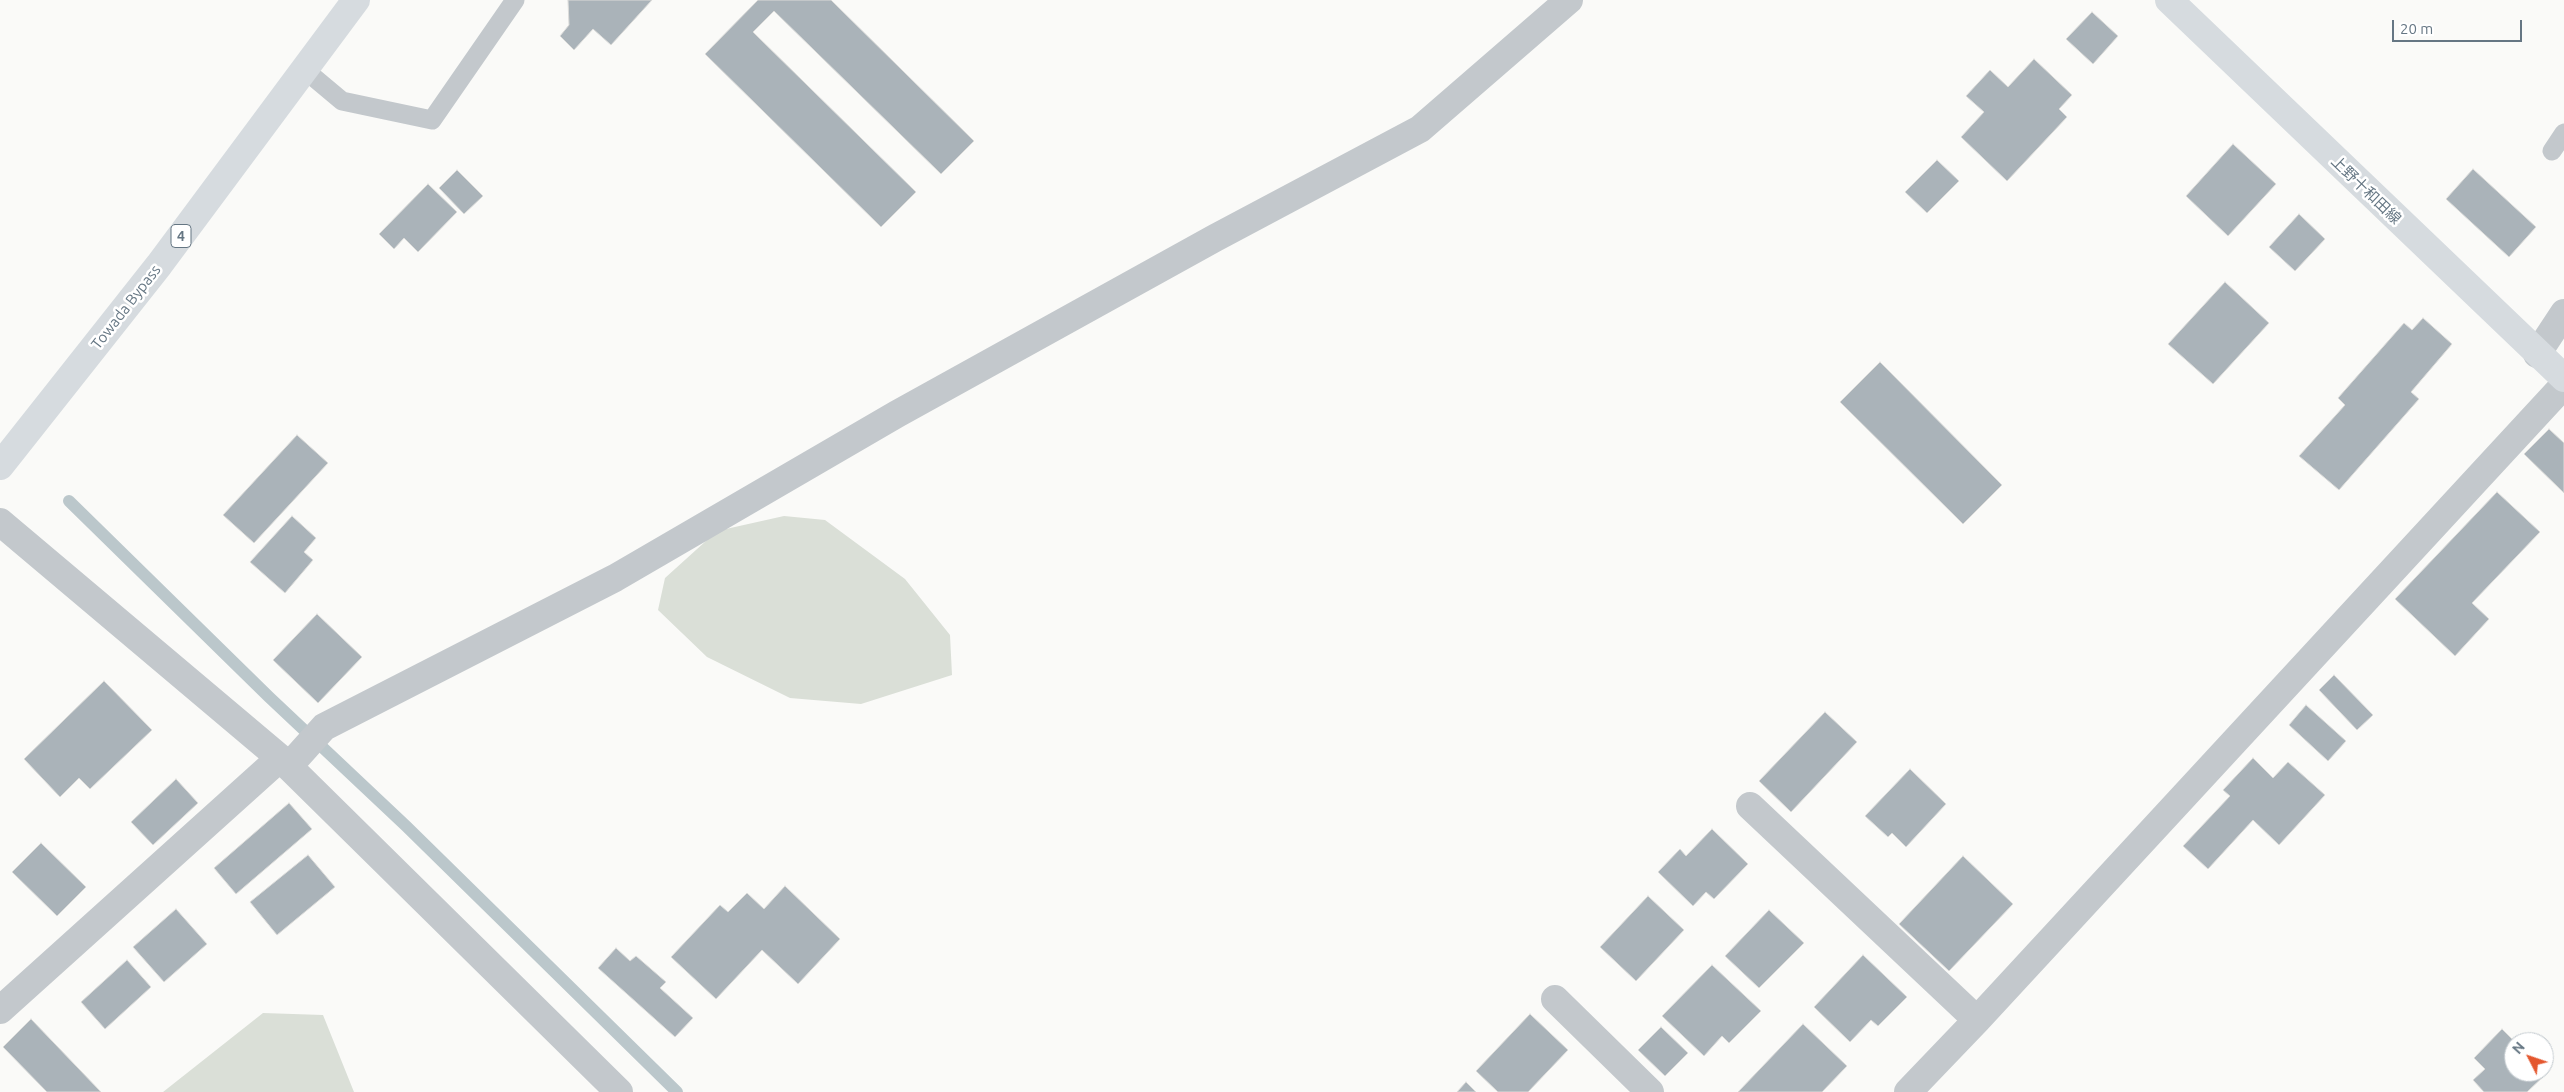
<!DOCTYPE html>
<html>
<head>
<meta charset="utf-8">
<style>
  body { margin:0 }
  #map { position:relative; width:2564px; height:1092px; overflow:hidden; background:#fafaf8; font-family:Ubuntu,sans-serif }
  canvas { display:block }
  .north { position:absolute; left:2504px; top:1032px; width:50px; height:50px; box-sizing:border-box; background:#fff; border:1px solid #c1c8cd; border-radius:50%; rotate:311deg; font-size:14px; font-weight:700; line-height:20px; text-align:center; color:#657683 }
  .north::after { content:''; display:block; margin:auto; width:18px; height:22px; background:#e4572e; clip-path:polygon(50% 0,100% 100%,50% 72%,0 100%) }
  .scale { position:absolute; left:2392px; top:20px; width:130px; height:22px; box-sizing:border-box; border:2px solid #657683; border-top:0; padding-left:6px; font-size:15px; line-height:18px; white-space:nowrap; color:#657683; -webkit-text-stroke:4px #fff; paint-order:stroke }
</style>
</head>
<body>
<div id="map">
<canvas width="2564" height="1092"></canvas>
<div class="north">N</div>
<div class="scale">20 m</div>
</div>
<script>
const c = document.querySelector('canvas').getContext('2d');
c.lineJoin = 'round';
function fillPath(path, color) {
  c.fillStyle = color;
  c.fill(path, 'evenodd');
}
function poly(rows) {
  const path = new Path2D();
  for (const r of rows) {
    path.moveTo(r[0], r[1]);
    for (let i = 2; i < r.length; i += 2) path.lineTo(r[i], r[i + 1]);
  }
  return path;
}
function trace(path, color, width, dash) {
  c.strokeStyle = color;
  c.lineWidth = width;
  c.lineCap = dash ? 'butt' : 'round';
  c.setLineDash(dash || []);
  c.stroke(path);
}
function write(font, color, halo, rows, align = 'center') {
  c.font = font + ' Ubuntu,"Noto Sans JP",sans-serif';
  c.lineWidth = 5;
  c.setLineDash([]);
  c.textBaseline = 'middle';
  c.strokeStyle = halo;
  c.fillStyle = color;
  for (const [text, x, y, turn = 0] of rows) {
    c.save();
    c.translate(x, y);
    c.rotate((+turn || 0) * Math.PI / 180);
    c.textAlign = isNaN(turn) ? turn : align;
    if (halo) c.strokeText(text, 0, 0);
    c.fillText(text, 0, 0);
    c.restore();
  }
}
const green = poly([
  [784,516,825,520,905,579,950,635,952,675,861,704,790,698,707,657,658,610,665,578,717,531],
  [263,1013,323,1015,354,1092,163,1092]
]);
const stream = poly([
  [69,501,269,697,406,826,677,1092]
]);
const building = poly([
  [568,0,652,0,611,45,593,29,574,50,560,36,569,25,568,0],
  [758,0,831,0,974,141,941,174,774,11,753,32,916,192,881,227,705,54,758,0],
  [2092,12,2118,36,2093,64,2066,39,2092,12],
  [2034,59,2072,95,2059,109,2067,117,2007,181,1961,137,1984,112,1966,96,1990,70,2008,87,2034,59],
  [2233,144,2276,184,2228,236,2186,196,2233,144],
  [1937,160,1959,181,1927,213,1905,192,1937,160],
  [2473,169,2536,227,2509,257,2446,199,2473,169],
  [457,170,483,196,464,214,439,188,457,170],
  [428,184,457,212,418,252,404,238,394,249,379,234,428,184],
  [2299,214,2325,239,2295,271,2269,247,2299,214],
  [2225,282,2269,323,2213,384,2168,344,2225,282],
  [2423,318,2452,344,2411,392,2419,399,2339,490,2299,456,2345,405,2338,398,2404,323,2412,330,2423,318],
  [1880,362,2002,485,1963,524,1840,402,1880,362],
  [2549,429,2564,443,2564,493,2524,454,2549,429],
  [297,435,328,463,254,543,223,515,297,435],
  [2497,492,2540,532,2472,603,2489,619,2455,656,2395,599,2497,492],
  [292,516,316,538,304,552,313,560,285,593,250,562,292,516],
  [317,614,362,657,318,703,273,660,317,614],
  [2334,675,2373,715,2357,730,2319,690,2334,675],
  [104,681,152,730,90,789,79,778,60,797,24,759,104,681],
  [2306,705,2346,741,2328,761,2289,725,2306,705],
  [1825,712,1857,742,1791,812,1759,781,1825,712],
  [2253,758,2273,778,2288,762,2325,795,2279,845,2253,820,2208,869,2183,846,2230,796,2223,790,2253,758],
  [1910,769,1946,804,1906,847,1892,833,1888,837,1865,816,1910,769],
  [176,779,198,803,153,845,131,822,176,779],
  [289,803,312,829,236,894,214,868,289,803],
  [1712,829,1748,864,1714,899,1706,892,1693,906,1658,872,1680,849,1686,856,1712,829],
  [41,843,86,887,57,916,12,872,41,843],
  [308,855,335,887,277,935,250,902,308,855],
  [1963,856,2013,904,1949,971,1899,924,1963,856],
  [785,886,840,939,798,984,762,950,716,999,671,957,720,905,728,912,747,893,764,909,785,886],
  [1648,896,1684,930,1636,981,1600,947,1648,896],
  [176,909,207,944,164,982,133,947,176,909],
  [1769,910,1804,943,1759,988,1725,956,1769,910],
  [616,948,630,961,636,956,666,982,660,988,693,1018,675,1037,598,968,616,948],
  [1863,955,1907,997,1878,1026,1871,1020,1850,1042,1814,1007,1863,955],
  [127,960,151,987,105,1029,81,1002,127,960],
  [1712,965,1761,1011,1729,1043,1722,1036,1704,1056,1662,1016,1712,965],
  [1530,1014,1568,1050,1528,1092,1498,1092,1476,1071,1530,1014],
  [31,1019,101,1092,47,1092,3,1047,31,1019],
  [1803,1024,1847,1066,1822,1092,1738,1092,1803,1024],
  [1661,1027,1688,1053,1665,1076,1638,1050,1661,1027],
  [2502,1029,2515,1042,2514,1072,2544,1072,2546,1074,2527,1092,2484,1092,2473,1080,2485,1069,2474,1058,2502,1029],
  [1466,1082,1476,1092,1457,1092,1466,1082]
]);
const lane = poly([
  [305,70,342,101,432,120,515,0],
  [2552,151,2564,133]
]);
const street = poly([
  [2537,354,2564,313],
  [0,522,280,758,619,1092],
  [289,766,324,727,615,578,897,414,1215,238,1420,129,1569,0],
  [1750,806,1977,1020],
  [1555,999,1650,1092],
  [0,1010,280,758],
  [1908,1092,1977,1020,2564,385]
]);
const secondary = poly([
  [2169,0,2564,378]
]);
const highway = poly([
  [0,466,159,265,356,0]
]);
const shields = [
  [181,236,20]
];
const shieldNames = [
  ["4",181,236]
];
const streetNames = [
  ["上野十和田線",2366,190,44],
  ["Towada Bypass",126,307,-52]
];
fillPath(green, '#dadfd7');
trace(stream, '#bbc7cb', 12);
fillPath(building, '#aab3b9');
trace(building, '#dcdcda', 1);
trace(lane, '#c3c8cc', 19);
trace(street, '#c3c8cc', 28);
trace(secondary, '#d6dbdf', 28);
trace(highway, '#d6dbdf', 28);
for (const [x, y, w] of shields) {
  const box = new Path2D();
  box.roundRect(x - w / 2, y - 11.5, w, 23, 4);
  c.fillStyle = '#fff';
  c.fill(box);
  trace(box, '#657683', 1);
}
write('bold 14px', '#657683', null, shieldNames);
write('15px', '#657683', '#fff', streetNames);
</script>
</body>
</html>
